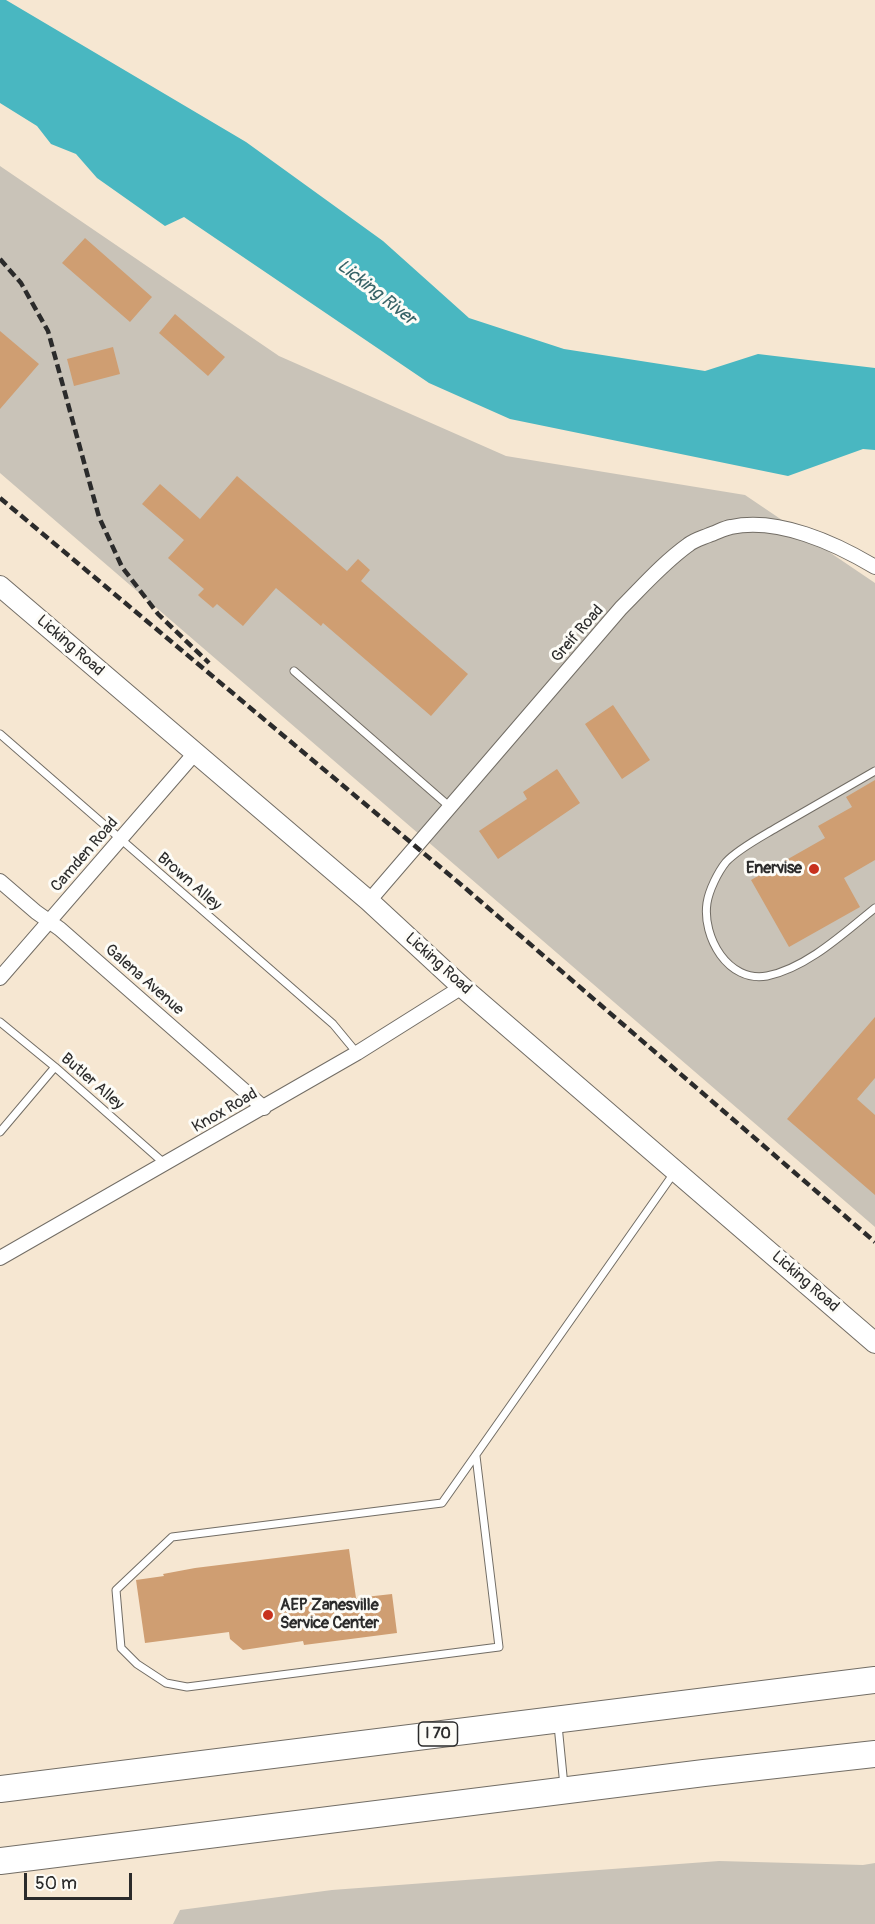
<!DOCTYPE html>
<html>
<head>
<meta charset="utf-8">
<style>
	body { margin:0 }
	#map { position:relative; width:875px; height:1924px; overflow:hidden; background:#f6e7d2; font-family:Pangolin,sans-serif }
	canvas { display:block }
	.scale { position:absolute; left:24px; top:1873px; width:108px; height:27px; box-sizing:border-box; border:3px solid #2b2b2b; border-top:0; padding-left:8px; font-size:18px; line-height:21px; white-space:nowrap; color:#2b2b2b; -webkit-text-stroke:4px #fdfcf7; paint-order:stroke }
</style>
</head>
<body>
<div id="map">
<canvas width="875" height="1924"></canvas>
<div class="scale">50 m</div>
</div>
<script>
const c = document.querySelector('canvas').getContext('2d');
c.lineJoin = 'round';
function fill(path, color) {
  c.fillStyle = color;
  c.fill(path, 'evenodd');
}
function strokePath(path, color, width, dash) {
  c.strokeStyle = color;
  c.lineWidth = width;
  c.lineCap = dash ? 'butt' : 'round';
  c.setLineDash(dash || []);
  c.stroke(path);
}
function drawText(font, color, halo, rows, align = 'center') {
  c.font = font + ' Pangolin,sans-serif';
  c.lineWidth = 6;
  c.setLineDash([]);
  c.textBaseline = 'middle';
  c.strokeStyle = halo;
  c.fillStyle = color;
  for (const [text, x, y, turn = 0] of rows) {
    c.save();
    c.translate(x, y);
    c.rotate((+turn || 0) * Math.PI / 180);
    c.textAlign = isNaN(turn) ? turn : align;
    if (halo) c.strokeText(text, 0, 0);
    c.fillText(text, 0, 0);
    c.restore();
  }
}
fill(new Path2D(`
	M0 166 279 356 506 456 745 495 875 583V1227L0 473Z
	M719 1861 863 1865 875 1863V1924H173L180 1910 332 1890Z`), '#c9c3b8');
fill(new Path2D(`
	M0 0H6L246 142 383 241 469 318 564 349 705 371 758 354 875 368V450L863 449 788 476 510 419 429 383 184 217 165 226 97 178 76 154 51 144 37 126 0 103Z`), '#49b7c1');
fill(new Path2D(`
	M85 238 152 297 130 322 62 263Z
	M175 314 225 357 208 376 159 333Z
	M0 331 39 364 0 409Z
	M113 347 120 374 74 386 67 359Z
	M237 476 347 571 358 559 370 570 361 581 468 674 431 716 323 623 321 626 276 588 243 626 217 604 213 608 200 597 198 595 204 589 168 558 184 540 142 504 160 484 200 519Z
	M613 705 650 760 622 779 585 724Z
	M557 769 580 803 498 859 479 831 527 799 523 792Z
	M875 780V860L844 878 860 907 789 947 751 880 825 838 818 826 852 807 846 797Z
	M875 1017V1078L857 1099 875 1115V1195L787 1119Z
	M349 1549 356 1598 392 1594 397 1633 304 1645 303 1641 243 1650 230 1639 229 1632 145 1643 136 1580 164 1576 163 1574 195 1568Z`), '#cf9e72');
const lane = new Path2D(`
	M294 671 450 807
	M0 734 333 1024 357 1053
	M875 771C842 790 809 809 776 828 761 837 738 849 726 862 718 872 709 890 707 903 702 937 728 983 767 976 807 968 845 932 875 908
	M0 1022 55 1067 165 1164
	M0 1132 55 1067
	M476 1456 499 1647 187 1687 166 1683 137 1664 121 1648 116 1590 172 1537 442 1503 674 1173
	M558 1725 564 1786`);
const street = new Path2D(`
	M0 881 36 912 60 929 264 1108
	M369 901 621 608C643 586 663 563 688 545 694 540 702 538 709 535 716 533 724 528 731 527 778 517 835 543 875 567
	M0 978 195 753
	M0 1258 357 1053 462 987`);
const secondary = new Path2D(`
	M0 586 369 901 462 987 875 1343`);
const highway = new Path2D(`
	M0 1789 875 1680
	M0 1861 704 1773 875 1754`);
strokePath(lane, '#726d65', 9);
strokePath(street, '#726d65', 16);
strokePath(secondary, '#726d65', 22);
strokePath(highway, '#726d65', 28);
strokePath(lane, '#fff', 7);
strokePath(street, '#fff', 14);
strokePath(secondary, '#fff', 20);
strokePath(highway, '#fff', 26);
strokePath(new Path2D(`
	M0 259 21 283 48 331 99 517 122 567 158 614 209 663
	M0 498 464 887 875 1242`), '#2b2b2b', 4.5, [9, 4.5]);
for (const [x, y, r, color] of [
	[814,869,6,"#c8321e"],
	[268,1615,6,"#c8321e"]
]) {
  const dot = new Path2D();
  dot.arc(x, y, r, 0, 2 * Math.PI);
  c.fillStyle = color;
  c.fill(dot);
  strokePath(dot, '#fdfcf7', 2);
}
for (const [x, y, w] of [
	[438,1734,39]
]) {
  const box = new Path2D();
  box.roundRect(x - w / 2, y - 12, w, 24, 4.5);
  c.fillStyle = '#fdfcf7';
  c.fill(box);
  strokePath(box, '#2b2b2b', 1.5);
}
drawText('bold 15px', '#2b2b2b', null, [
	["I 70",438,1734]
]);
drawText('16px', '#2b2b2b', '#fdfcf7', [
	["Greif Road",578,634,-49],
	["Licking Road",70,646,41],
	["Camden Road",85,855,-49],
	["Brown Alley",189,882,41],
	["Licking Road",438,964,42],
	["Galena Avenue",144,980,41],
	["Butler Alley",92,1082,41],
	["Knox Road",225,1111,-30],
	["Licking Road",805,1282,41]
]);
drawText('bold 16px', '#2b2b2b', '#fdfcf7', [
	["Enervise",802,869],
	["AEP Zanesville",280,1606,"left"],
	["Service Center",280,1624,"left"]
], 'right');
drawText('italic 18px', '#376367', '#fdfcf7', [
	["Licking River",376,293,38]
]);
</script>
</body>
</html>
